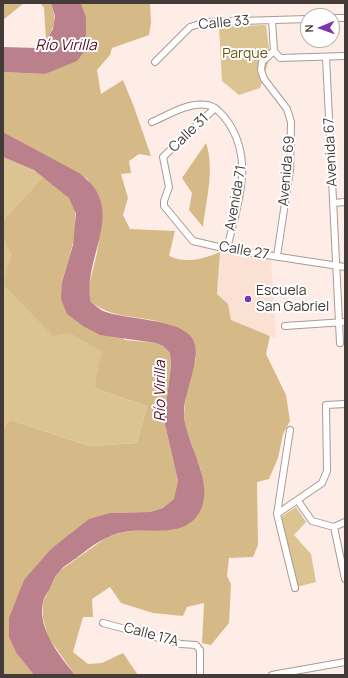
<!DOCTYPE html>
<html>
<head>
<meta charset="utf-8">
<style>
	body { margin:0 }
	#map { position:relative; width:348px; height:678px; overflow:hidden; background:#fdede6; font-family:Manrope,sans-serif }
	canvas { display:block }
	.frame { position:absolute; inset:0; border:4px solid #433b38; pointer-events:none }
	.north { position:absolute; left:300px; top:8px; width:40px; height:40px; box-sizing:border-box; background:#fff; border:1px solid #b4b1af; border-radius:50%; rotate:268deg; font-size:11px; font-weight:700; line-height:16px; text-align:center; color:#433b38 }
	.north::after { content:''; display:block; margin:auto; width:14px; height:18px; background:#7d36a9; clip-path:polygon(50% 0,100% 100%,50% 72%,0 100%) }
</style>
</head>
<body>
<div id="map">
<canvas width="348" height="678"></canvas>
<div class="frame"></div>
<div class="north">N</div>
</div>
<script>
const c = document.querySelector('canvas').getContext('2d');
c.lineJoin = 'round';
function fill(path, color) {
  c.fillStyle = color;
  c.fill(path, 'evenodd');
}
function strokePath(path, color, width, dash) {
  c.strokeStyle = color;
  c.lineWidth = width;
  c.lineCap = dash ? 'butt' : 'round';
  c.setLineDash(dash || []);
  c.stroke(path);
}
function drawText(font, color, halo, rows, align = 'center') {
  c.font = font + ' Manrope,sans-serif';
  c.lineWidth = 4;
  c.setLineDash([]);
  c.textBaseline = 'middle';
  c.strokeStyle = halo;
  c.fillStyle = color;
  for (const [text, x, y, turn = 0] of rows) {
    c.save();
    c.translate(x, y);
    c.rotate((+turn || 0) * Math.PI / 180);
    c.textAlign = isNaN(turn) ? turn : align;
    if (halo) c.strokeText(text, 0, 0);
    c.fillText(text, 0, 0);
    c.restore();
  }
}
fill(new Path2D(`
	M220 252 271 260 276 338 231 320 228 304 217 294Z`), '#fbe0d4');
fill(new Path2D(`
	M266 25 270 57 260 88 239 95 222 81 219 27Z
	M3 157 34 170 43 177 3 220Z
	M3 238 69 333 103 352 94 388 147 406 137 443 90 446 10 420 3 428Z
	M296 507 306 522 294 535 311 554 316 582 297 587 281 517Z`), '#dcc392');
fill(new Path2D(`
	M3 3H24L3 20Z
	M40 3H51C57 20 55 26 46 41L44 8Z
	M81 3H150L151 23 149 35 112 48 110 55 97 70 101 94 123 80 134 107 151 156 139 154 129 161 131 173 121 174 128 198 123 215 130 229 175 231 169 256C187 264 203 259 220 252L217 294 228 304 231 320 270 336 266 354 286 395 290 421 283 434 278 458 269 479 257 482 258 545 253 557 229 558 227 576 231 584 229 623 211 645 202 643 204 603 187 607 183 616 153 613 121 603 110 587 92 599 93 617H83L73 652 88 664 102 663 123 653 138 675H75L48 637 43 618V602L58 572 107 537 124 532 144 530 204 501 201 471 186 429 184 414 186 394 196 358 184 331C176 328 168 324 160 322 134 315 114 319 91 302L88 289 97 253 102 217 88 179 3 132V72L45 74 84 52 86 17Z
	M206 143C215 169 206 200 203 227L189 210 192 193 182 178Z
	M43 177C51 183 63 190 69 198 85 218 68 260 62 282L125 340 156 343 163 346 170 353 171 366 164 420 178 481 175 499 163 508 150 512 110 513 51 549 17 654 34 675H3V428L10 420 90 446 137 443 147 406 94 388 102 352 69 333 53 336 3 284 12 254 3 238V220Z`), '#d5ba88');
fill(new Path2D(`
	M51 3H81L86 17V34L84 52 77 61 45 74 3 72V47L36 48 46 41 53 29 55 16Z
	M3 132 79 173C130 209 81 258 91 302 95 305 99 309 103 311 125 320 178 318 192 338 204 356 183 392 184 414 185 444 217 484 199 513 183 539 149 527 124 532 107 535 93 545 79 556 73 561 63 566 58 573 55 576 53 582 51 586 49 591 44 597 43 602 37 629 60 656 75 675H34L17 654 9 637V618L24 580 51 549 89 519 110 513 150 512 163 508 174 499 178 481 164 420 171 366 170 353 163 346 156 343 100 335 83 326 67 314 61 299 62 282 73 245 76 214 69 198 34 170 3 157Z`), '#ba808b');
const street = new Path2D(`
	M332 18H345
	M272 20 274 51 280 58 345 56
	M274 51 262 62 261 70 264 79 287 109 291 122 290 170 277 256
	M326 57 340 343
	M155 62 190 27 206 22 308 19
	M215 108 163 157 169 187 164 201V206L193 241 227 249 345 267
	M152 122C168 115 188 102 207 105 216 106 223 115 228 122 255 162 237 205 227 249
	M333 203 345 202
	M285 326 345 322
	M290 430 277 514 295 588
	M298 501 312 521 334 527 345 522
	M277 514 322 483 327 471 326 405 345 404
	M334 527 345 579
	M103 623 181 644 196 645 200 650V675
	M272 675 345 662`);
strokePath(street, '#ac9a93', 8);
strokePath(street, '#fff', 6);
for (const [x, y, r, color] of [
	[248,299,4,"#7d36a9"]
]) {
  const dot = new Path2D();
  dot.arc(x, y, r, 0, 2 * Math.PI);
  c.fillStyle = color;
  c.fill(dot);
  strokePath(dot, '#fff', 1.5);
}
drawText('14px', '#433b38', '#fff', [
	["Calle 33",224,23,-5],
	["Calle 31",189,133,-44],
	["Avenida 67",331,152,-93],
	["Avenida 69",287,171,-85],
	["Avenida 71",236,198,-80],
	["Calle 27",244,251,10],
	["Calle 17A",151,635,15]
]);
drawText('14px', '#6e5318', '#fff', [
	["Parque",245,54]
]);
drawText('14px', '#433b38', '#fff', [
	["Escuela",256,291],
	["San Gabriel",256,307]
], 'left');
drawText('italic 15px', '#530c24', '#fff', [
	["Río Virilla",66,46],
	["Río Virilla",161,391,-90]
]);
</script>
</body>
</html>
